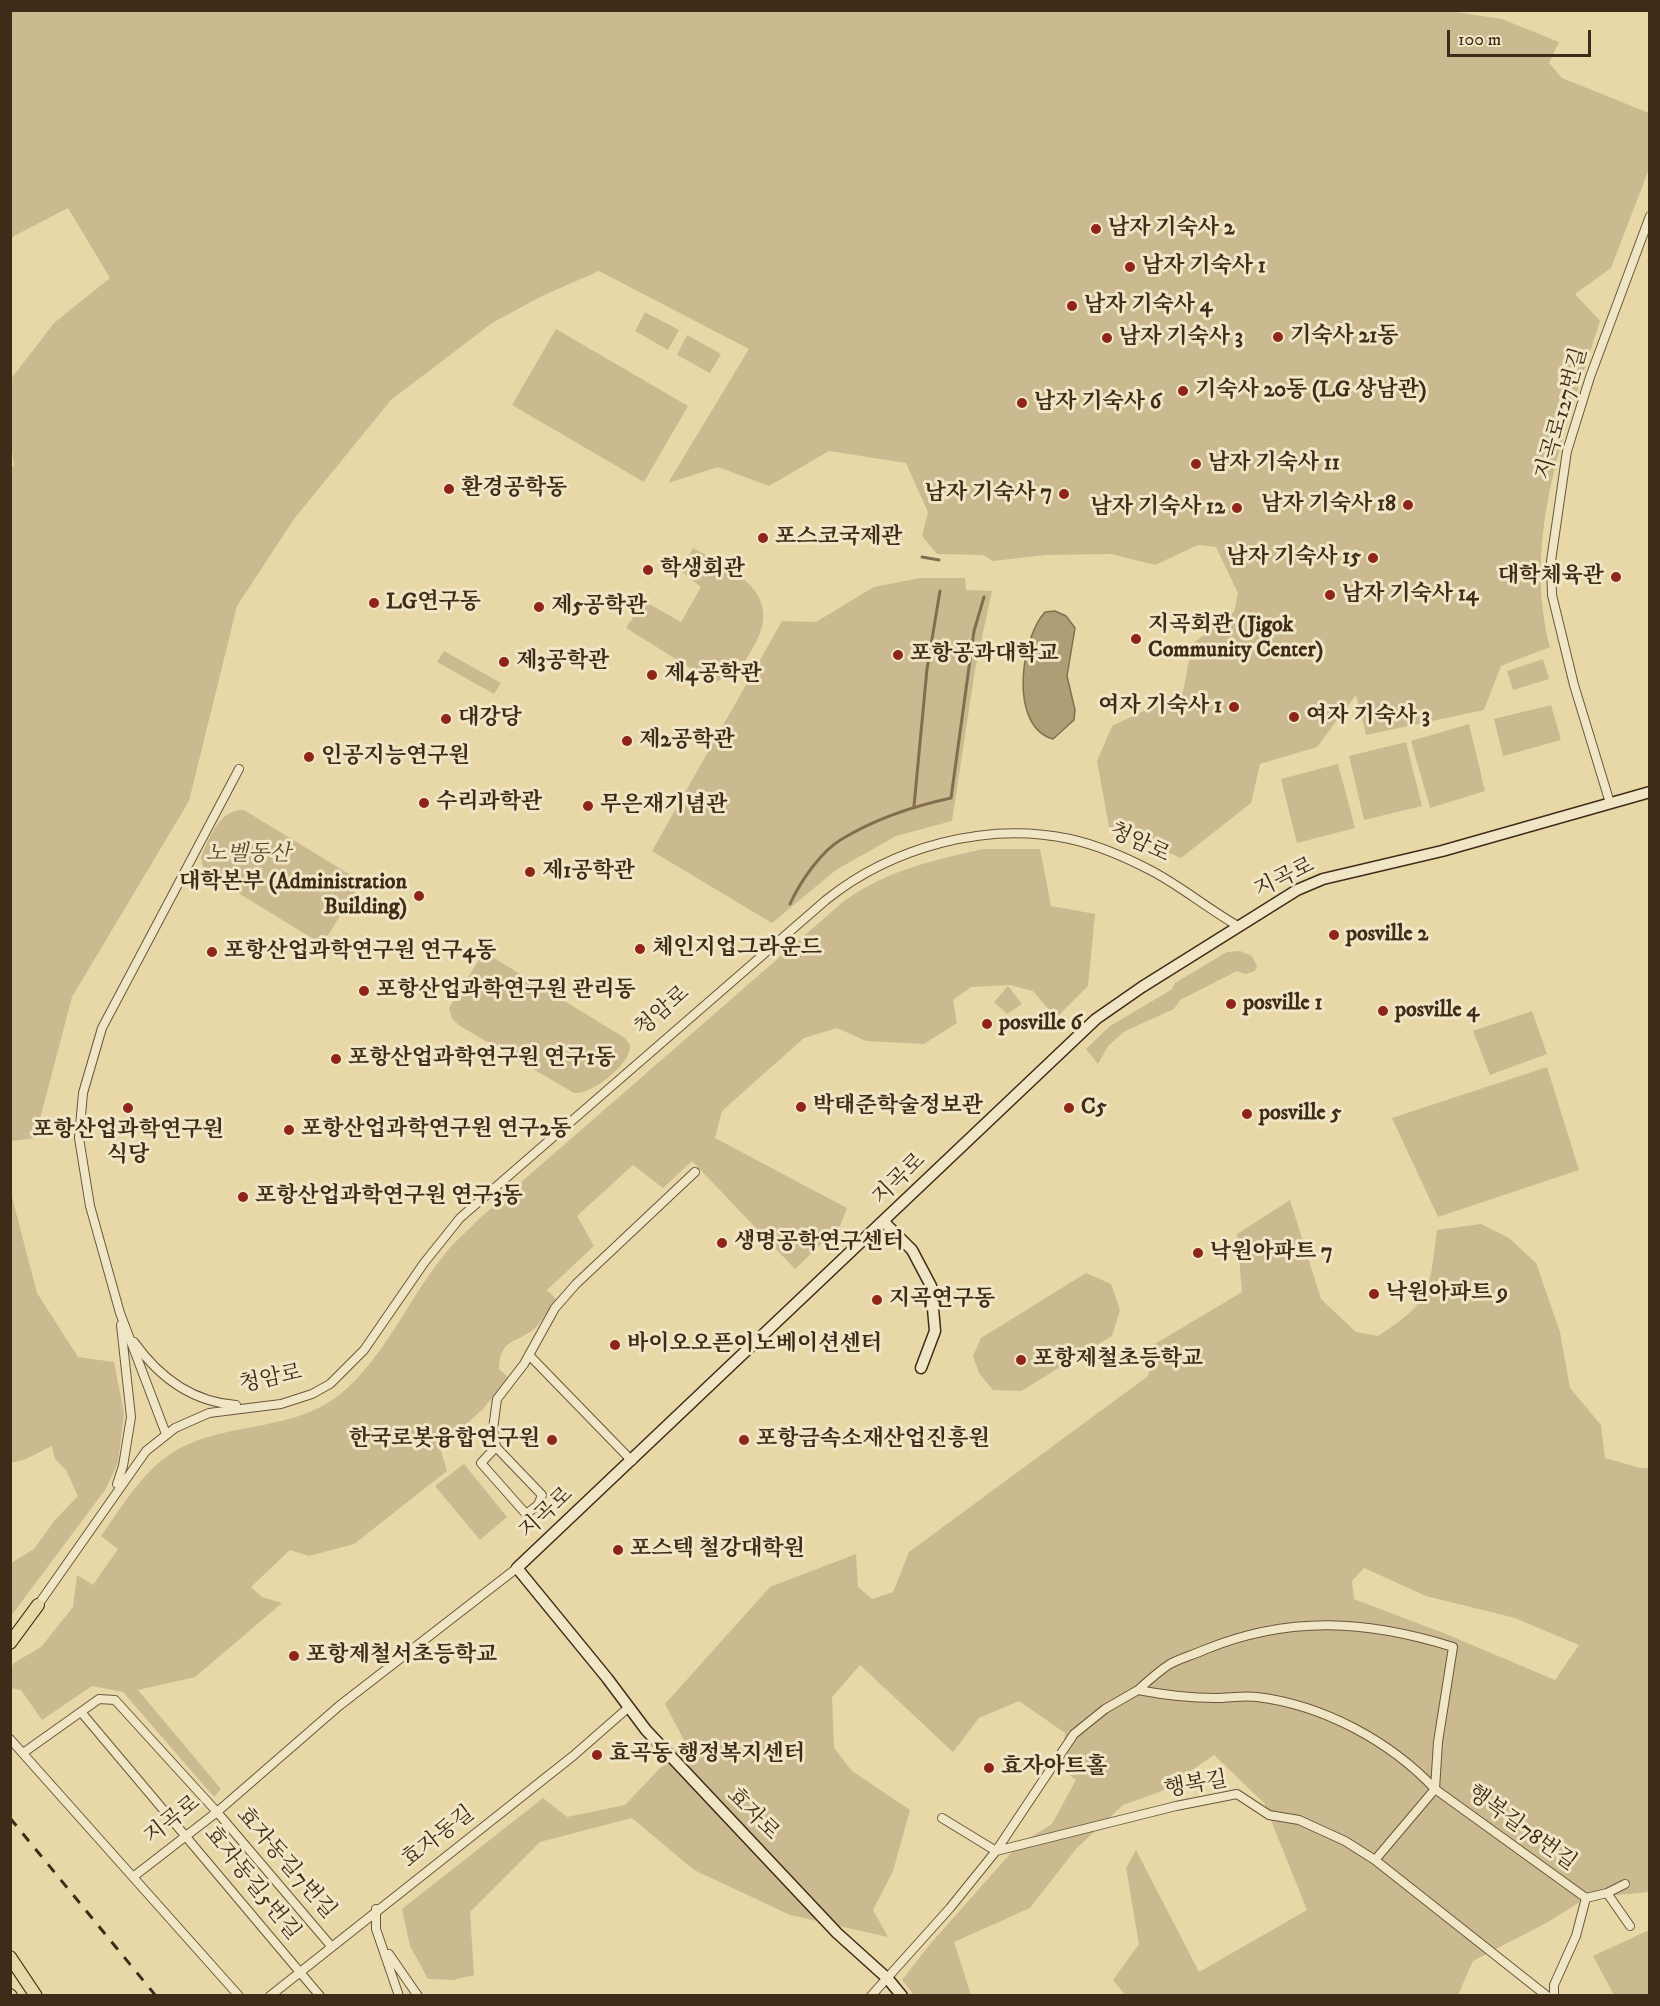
<!DOCTYPE html>
<html>
<head>
<meta charset="utf-8">
<style>
	body { margin:0 }
	#map { position:relative; width:1660px; height:2006px; overflow:hidden; background:#e8d8a7; font-family:"IM FELL DW Pica",serif }
	canvas { display:block }
	.frame { position:absolute; inset:0; border:12px solid #402a18; pointer-events:none }
	.scale { position:absolute; left:1447px; top:30px; width:144px; height:27px; box-sizing:border-box; border:3px solid #402a18; border-top:0; padding-left:8px; font-size:18px; line-height:21px; white-space:nowrap; color:#402a18; -webkit-text-stroke:4px #f0e6c6; paint-order:stroke }
</style>
</head>
<body>
<div id="map">
<canvas width="1660" height="2006"></canvas>
<div class="frame"></div>
<div class="scale">100 m</div>
</div>
<script>
const c = document.querySelector('canvas').getContext('2d');
c.lineJoin = 'round';
function fill(path, color) {
  c.fillStyle = color;
  c.fill(path, 'evenodd');
}
function strokePath(path, color, width, dash) {
  c.strokeStyle = color;
  c.lineWidth = width;
  c.lineCap = dash ? 'butt' : 'round';
  c.setLineDash(dash || []);
  c.stroke(path);
}
function drawText(font, color, halo, rows, align = 'center') {
  c.font = font + ' "IM FELL DW Pica","Noto Serif KR",serif';
  c.lineWidth = 6;
  c.setLineDash([]);
  c.textBaseline = 'middle';
  c.strokeStyle = halo;
  c.fillStyle = color;
  for (const [text, x, y, turn = 0] of rows) {
    c.save();
    c.translate(x, y);
    c.rotate((+turn || 0) * Math.PI / 180);
    c.textAlign = isNaN(turn) ? turn : align;
    if (halo) c.strokeText(text, 0, 0);
    c.fillText(text, 0, 0);
    c.restore();
  }
}
fill(new Path2D(`
	M1443 10 1502 19 1559 42 1549 63 1562 78 1649 113V169L1611 268 1575 294 1600 321C1567 426 1521 536 1550 647L1501 666 1484 710 1366 735 1356 695 1317 747 1260 764 1251 803 1181 858 1109 827 1097 761 1112 726 1183 692 1192 644 1234 612 1238 593 1216 547 1198 545 1155 565 1111 554 1046 555 993 561 983 555 937 554 922 536 928 512 906 463 829 451 769 486 718 467 668 483 749 349 599 271 542 296 492 323 391 400 294 519 237 606 189 801 72 997 35 1138 11 1141 10 470 14 465 10 438 11 379 54 323 110 278 68 208 14 236 11 240V11Z
	M645 312 679 330 668 350 635 331Z
	M556 329 688 406 644 482 512 405Z
	M687 335 721 354 710 373 677 355Z
	M693 548C731 568 783 592 756 642 742 668 741 669 714 683L626 628 644 601 681 622 701 587 681 571Z
	M920 578H965L966 590 992 591 975 670 952 821 896 836 836 870 772 923 652 851 782 621 816 622 874 587Z
	M444 651 501 683 494 694 437 662Z
	M1543 659 1549 679 1513 690 1507 671Z
	M1551 705 1561 740 1503 756 1494 719Z
	M1469 724 1485 791 1430 808 1411 741Z
	M1406 742 1422 806 1364 820 1349 756Z
	M1338 764 1355 828 1297 843 1281 779Z
	M244 810 354 877 357 889 325 940H315L204 872 201 857C210 837 219 809 244 810Z
	M983 849H1040L1051 906 1095 914 1088 986 1056 1018 1033 991 1010 985 971 987 953 1000 957 1023 924 1044 866 1041 837 1028 804 1038 722 1111 715 1138 847 1208 840 1226 795 1269 692 1161 663 1188 633 1165 577 1216 594 1246 547 1290 556 1299C549 1308 542 1323 533 1330 513 1344 500 1340 499 1369L508 1377 484 1408 440 1448 447 1471 354 1544 309 1556 290 1550 251 1587 262 1597 282 1603 195 1677 138 1690 221 1789 214 1797 123 1692 92 1686 42 1720 21 1690 11 1688V1668L14 1663 41 1647 73 1607 77 1575 93 1585 118 1549 101 1536C122 1507 141 1473 172 1453 225 1419 295 1435 345 1390 388 1352 411 1294 448 1250 457 1239 470 1229 480 1218L844 901C888 870 931 861 983 849Z
	M1240 951 1252 956 1257 966 1255 971 1245 974 1237 971 1180 1000 1174 1009 1125 1031 1108 1046 1098 1064 1086 1049 1110 1026 1171 990 1175 983 1227 952Z
	M482 955 494 958 625 1038 630 1045C632 1063 592 1095 574 1093L460 1026 452 1019 449 1008Z
	M1008 986 1022 1004 1007 1014 994 1002Z
	M1532 1011 1547 1054 1490 1075 1473 1031Z
	M1547 1067 1579 1170 1438 1217 1392 1118Z
	M11 1193 37 1293 78 1357 114 1362 124 1413 118 1463 105 1490 11 1616V1563L34 1549 55 1520 78 1496 66 1470 55 1459 52 1446 26 1459 11 1463Z
	M1290 1200 1321 1299 1356 1332 1378 1336C1433 1301 1429 1290 1437 1230L1481 1224 1509 1238 1536 1263 1560 1332 1570 1388 1601 1425 1605 1458 1640 1468H1649V1892L1586 1898 1548 1922 1473 1961 1458 1995H1125L1113 1980 1139 1944 1126 1868 1136 1850 1199 1972 1307 1910 1264 1803 1214 1755 1160 1792 1123 1805 1076 1849 1030 1908 954 1942 971 1995H914L902 1980 931 1943 1018 1845 1052 1824 1076 1780 1060 1768 1065 1733 1019 1701 979 1718 953 1752 860 1665 832 1697 834 1748 852 1771 910 1810 893 1871 873 1910 888 1937 790 1915 694 1870 632 1818 540 1842 470 1912 474 1975 453 1980 428 1979 410 1946 402 1909 543 1798 567 1817 625 1805 685 1742 665 1704 770 1587 856 1554 858 1587 872 1599 893 1592 909 1552 1148 1376 1155 1344 1242 1292 1237 1234ZM1364 1568 1426 1596 1515 1618 1579 1645 1555 1680 1446 1634 1354 1599 1352 1581Z
	M1086 1273 1111 1284 1120 1310 1112 1336 1021 1391 993 1390 979 1373 973 1356 981 1338Z
	M464 1464 507 1517 480 1540 435 1486Z
	M1649 1930V1995H1614L1593 1956Z`), '#cbba8f');
const water = new Path2D(`
	M1055 611 1066 616 1075 628 1067 676 1075 710 1074 720 1053 739C1008 726 1021 638 1045 612Z`);
fill(water, '#af9d76');
strokePath(water, '#836f50', 1.5);
strokePath(new Path2D(`
	M922 557 939 560
	M914 806 927 669 940 591
	M790 904C800 882 821 851 842 839 875 819 914 806 951 798L974 631 984 597`), '#836f50', 3);
const street = new Path2D(`
	M1610 803 1574 685 1552 595 1551 561 1567 451 1590 377 1650 216
	M134 1342C159 1377 193 1402 236 1405
	M529 1355 632 1461
	M166 1434 120 1313 90 1206 79 1138 83 1093 102 1028 239 769
	M496 1447 542 1495 538 1505 526 1514 481 1463 496 1447 493 1429 497 1399 524 1364 555 1308 576 1284 695 1172
	M117 1484 123 1466 131 1417 121 1325
	M38 1605 146 1451 175 1428 209 1413 281 1404 312 1394 330 1384 364 1350 424 1263 460 1218 826 900C892 847 986 821 1070 839 1097 845 1125 857 1150 870 1181 886 1208 909 1238 926
	M1138 1690C1148 1681 1159 1671 1170 1664 1181 1658 1193 1655 1204 1650 1289 1615 1367 1620 1453 1647L1438 1742 1435 1789 1375 1860
	M81 1712 320 1996
	M10 1739 239 1996
	M23 1753 99 1699 115 1700 217 1812 331 1946
	M942 1818 996 1851 1074 1734 1105 1709 1138 1690C1164 1695 1189 1698 1216 1698 1229 1698 1244 1695 1257 1697 1323 1705 1390 1741 1435 1789L1586 1898
	M133 1877 217 1812 339 1706 517 1568
	M1607 1893 1625 1884
	M1586 1898 1607 1893 1630 1926
	M376 1909V1929L399 1996
	M389 1954 418 1996
	M270 1996 573 1756 629 1707
	M871 1996 950 1908 996 1851 1176 1806 1237 1794 1269 1815 1299 1820 1345 1841 1375 1860 1547 1996
	M1554 1996V1985L1576 1936 1586 1898`);
const secondary = new Path2D(`
	M884 1222 912 1250 931 1286 935 1331 921 1368
	M902 1996 888 1979 837 1933 646 1730 607 1678 517 1568 1096 1019 1142 987 1297 890 1323 879 1442 851 1650 792`);
const primary = new Path2D(`
	M10 1643 38 1605
	M10 1957 36 1996
	M10 1995 11 1996`);
strokePath(street, '#6a563c', 10);
strokePath(secondary, '#402a18', 13);
strokePath(primary, '#402a18', 14);
strokePath(street, '#f0e6c6', 8);
strokePath(secondary, '#f0e6c6', 10);
strokePath(primary, '#e8d8a7', 12);
strokePath(new Path2D(`
	M10 1818 156 1996`), '#402a18', 3, [10, 10]);
for (const [x, y, r, color] of [
	[1096,229,6,"#8f2418"],
	[1130,267,6,"#8f2418"],
	[1072,306,6,"#8f2418"],
	[1278,337,6,"#8f2418"],
	[1107,338,6,"#8f2418"],
	[1183,391,6,"#8f2418"],
	[1022,403,6,"#8f2418"],
	[1196,464,6,"#8f2418"],
	[449,489,6,"#8f2418"],
	[1064,494,6,"#8f2418"],
	[1408,505,6,"#8f2418"],
	[1237,508,6,"#8f2418"],
	[763,538,6,"#8f2418"],
	[1373,558,6,"#8f2418"],
	[648,570,6,"#8f2418"],
	[1616,577,6,"#8f2418"],
	[1330,595,6,"#8f2418"],
	[374,603,6,"#8f2418"],
	[539,607,6,"#8f2418"],
	[1136,639,6,"#8f2418"],
	[898,655,6,"#8f2418"],
	[504,662,6,"#8f2418"],
	[652,675,6,"#8f2418"],
	[1234,707,6,"#8f2418"],
	[1294,717,6,"#8f2418"],
	[446,719,6,"#8f2418"],
	[627,741,6,"#8f2418"],
	[309,757,6,"#8f2418"],
	[424,803,6,"#8f2418"],
	[588,806,6,"#8f2418"],
	[530,872,6,"#8f2418"],
	[419,896,6,"#8f2418"],
	[1334,935,6,"#8f2418"],
	[640,949,6,"#8f2418"],
	[212,952,6,"#8f2418"],
	[364,991,6,"#8f2418"],
	[1231,1004,6,"#8f2418"],
	[1383,1011,6,"#8f2418"],
	[987,1024,6,"#8f2418"],
	[336,1059,6,"#8f2418"],
	[801,1107,6,"#8f2418"],
	[128,1108,6,"#8f2418"],
	[1069,1108,6,"#8f2418"],
	[1247,1114,6,"#8f2418"],
	[289,1130,6,"#8f2418"],
	[243,1197,6,"#8f2418"],
	[722,1243,6,"#8f2418"],
	[1198,1253,6,"#8f2418"],
	[1374,1294,6,"#8f2418"],
	[877,1300,6,"#8f2418"],
	[615,1345,6,"#8f2418"],
	[1021,1360,6,"#8f2418"],
	[552,1440,6,"#8f2418"],
	[744,1440,6,"#8f2418"],
	[618,1550,6,"#8f2418"],
	[294,1656,6,"#8f2418"],
	[597,1755,6,"#8f2418"],
	[989,1768,6,"#8f2418"]
]) {
  const dot = new Path2D();
  dot.arc(x, y, r, 0, 2 * Math.PI);
  c.fillStyle = color;
  c.fill(dot);
  strokePath(dot, '#f0e6c6', 2);
}
drawText('bold 22px', '#402a18', '#f0e6c6', [
	["남자 기숙사 2",1108,229],
	["남자 기숙사 1",1142,267],
	["남자 기숙사 4",1084,306],
	["기숙사 21동",1290,337],
	["남자 기숙사 3",1119,338],
	["기숙사 20동 (LG 상남관)",1195,391],
	["남자 기숙사 6",1034,403],
	["남자 기숙사 11",1208,464],
	["환경공학동",461,489],
	["남자 기숙사 7",1052,494,"right"],
	["남자 기숙사 18",1396,505,"right"],
	["남자 기숙사 12",1225,508,"right"],
	["포스코국제관",775,538],
	["남자 기숙사 15",1361,558,"right"],
	["학생회관",660,570],
	["대학체육관",1604,577,"right"],
	["남자 기숙사 14",1342,595],
	["LG연구동",386,603],
	["제5공학관",551,607],
	["지곡회관 (Jigok",1148,626],
	["Community Center)",1148,651],
	["포항공과대학교",910,655],
	["제3공학관",516,662],
	["제4공학관",664,675],
	["여자 기숙사 1",1222,707,"right"],
	["여자 기숙사 3",1306,717],
	["대강당",458,719],
	["제2공학관",639,741],
	["인공지능연구원",321,757],
	["수리과학관",436,803],
	["무은재기념관",600,806],
	["제1공학관",542,872],
	["대학본부 (Administration",407,883,"right"],
	["Building)",407,908,"right"],
	["posville 2",1346,935],
	["체인지업그라운드",652,949],
	["포항산업과학연구원 연구4동",224,952],
	["포항산업과학연구원 관리동",376,991],
	["posville 1",1243,1004],
	["posville 4",1395,1011],
	["posville 6",999,1024],
	["포항산업과학연구원 연구1동",348,1059],
	["박태준학술정보관",813,1107],
	["C5",1081,1108],
	["posville 5",1259,1114],
	["포항산업과학연구원 연구2동",301,1130],
	["포항산업과학연구원",128,1131,"center"],
	["식당",128,1156,"center"],
	["포항산업과학연구원 연구3동",255,1197],
	["생명공학연구센터",734,1243],
	["낙원아파트 7",1210,1253],
	["낙원아파트 9",1386,1294],
	["지곡연구동",889,1300],
	["바이오오픈이노베이션센터",627,1345],
	["포항제철초등학교",1033,1360],
	["한국로봇융합연구원",540,1440,"right"],
	["포항금속소재산업진흥원",756,1440],
	["포스텍 철강대학원",630,1550],
	["포항제철서초등학교",306,1656],
	["효곡동 행정복지센터",609,1755],
	["효자아트홀",1001,1768]
], 'left');
drawText('22px', '#402a18', '#f0e6c6', [
	["지곡로127번길",1563,414,-74],
	["청암로",1139,844,25],
	["지곡로",1285,879,-26],
	["청암로",663,1012,-41],
	["지곡로",900,1180,-44],
	["청암로",271,1380,-12],
	["지곡로",547,1514,-43],
	["행복길",1196,1786,-10],
	["효자로",752,1815,45],
	["지곡로",173,1821,-38],
	["행복길78번길",1521,1829,36],
	["효자동길",439,1838,-38],
	["효자동길7번길",285,1864,49],
	["효자동길5번길",251,1884,51]
]);
drawText('italic 22px', '#5c4730', '#f0e6c6', [
	["노벨동산",248,855]
]);
</script>
</body>
</html>
